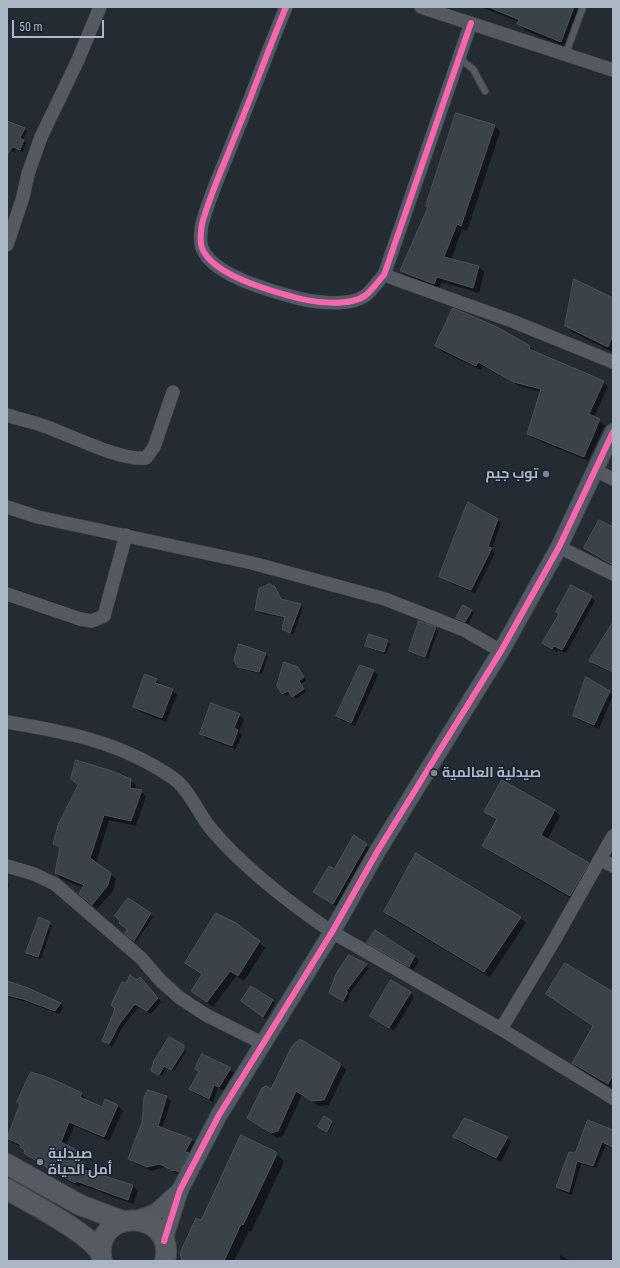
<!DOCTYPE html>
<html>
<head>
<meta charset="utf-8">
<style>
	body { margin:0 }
	#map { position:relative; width:620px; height:1268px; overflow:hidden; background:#242b33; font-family:"Roboto Condensed",sans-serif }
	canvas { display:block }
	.frame { position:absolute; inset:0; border:8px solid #acb7c6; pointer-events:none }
	.scale { position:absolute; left:12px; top:20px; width:92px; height:18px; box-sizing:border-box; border:2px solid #acb7c6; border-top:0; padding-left:5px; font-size:12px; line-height:14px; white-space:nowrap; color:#acb7c6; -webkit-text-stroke:3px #18212e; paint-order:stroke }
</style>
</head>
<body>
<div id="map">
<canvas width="620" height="1268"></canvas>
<div class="frame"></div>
<div class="scale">50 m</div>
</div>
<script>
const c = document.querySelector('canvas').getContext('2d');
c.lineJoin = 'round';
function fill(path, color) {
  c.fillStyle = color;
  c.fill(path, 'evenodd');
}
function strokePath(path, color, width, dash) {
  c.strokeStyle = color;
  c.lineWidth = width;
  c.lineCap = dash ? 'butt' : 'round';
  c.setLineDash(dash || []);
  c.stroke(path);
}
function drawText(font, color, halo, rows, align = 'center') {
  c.font = font + ' "Roboto Condensed",Cairo,sans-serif';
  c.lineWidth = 3;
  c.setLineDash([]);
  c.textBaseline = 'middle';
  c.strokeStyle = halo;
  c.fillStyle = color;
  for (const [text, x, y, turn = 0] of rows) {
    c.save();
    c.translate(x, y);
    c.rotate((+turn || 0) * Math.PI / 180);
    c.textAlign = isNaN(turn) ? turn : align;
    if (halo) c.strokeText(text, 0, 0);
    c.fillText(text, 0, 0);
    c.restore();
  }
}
fill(new Path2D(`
	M481 7H582L566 47 524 30 519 22Z
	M457 115 495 126 500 132 467 231 462 229 451 260 479 267 484 272 479 293 442 282 439 289 406 277 401 271 429 207Z
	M7 122 27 131 23 140 26 143 23 152 16 149 14 152 7 149Z
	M613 299V352L572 332 566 326Z
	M436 346 529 347 535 352 603 382 608 387 594 417 605 425 588 461 533 438 528 434 541 392 519 386 483 366 481 370 441 351Z
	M498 520 501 523 492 549 495 553 475 593 444 580 440 576Z
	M613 528V566L585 548Z
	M591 597 595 601 566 653 558 650 557 652 548 647 543 643 559 614 557 612Z
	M280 598 284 601 301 605 303 608 293 635 283 628 286 618 259 613 256 610Z
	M464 606 474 613 468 624 457 618Z
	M613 624V673L595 665 590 661Z
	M435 628 438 631 428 659 410 650Z
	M387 641 390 644 386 654 369 648 366 646Z
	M240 645 266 654 268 657 262 674 242 669 239 666Z
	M373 670 378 675 355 726 341 720 337 716Z
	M300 671 306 680 301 684 306 692 296 699 291 693 286 696 278 686Z
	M156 679 160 684V685L172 690 177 695 166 722 138 711 134 707Z
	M587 679 613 695 599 729 579 720 574 716Z
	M239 715 244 719 239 732 242 735 236 749 205 738 201 734Z
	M130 780 136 785 135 790 141 791 146 796 136 826 109 820 96 863 116 879 113 891 97 909 86 899 84 888 61 879 56 873 61 849 54 843Z
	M555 811 560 816 547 840 588 863 594 869 575 901 489 851 483 846 498 821 485 812Z
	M354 837 371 849 337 907 314 892 334 870Z
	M7 881 9 884 7 896Z
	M128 899 153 917 136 942 126 933 128 930 120 923Z
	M385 912 520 918 526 923 490 977 391 918Z
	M49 923 52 926 41 959 30 956 27 953Z
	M259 942 265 948 244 981 236 976 213 1007 193 991 202 975 186 963Z
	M369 943 415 956 419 961 413 970Z
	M349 957 369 968 349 994 350 996 346 1003 330 993Z
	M137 981 144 982 161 1002 151 1014 139 1007 123 1026 112 1047 103 1041Z
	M7 982 60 1003 63 1007 59 1014 27 1002 7 997Z
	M252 987 275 1003 266 1019 242 1001Z
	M410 993 414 997 394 1031 371 1016Z
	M613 993V1089L578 1068 573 1063 593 1027 548 994Z
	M184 1046 186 1052 174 1071 166 1068 162 1076 152 1070Z
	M341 1064 346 1070 329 1105 319 1106 302 1095 283 1136 277 1138 248 1118Z
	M230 1069 234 1073 224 1091 218 1088 213 1102 194 1093 191 1089Z
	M81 1093 86 1099 85 1101 102 1109 118 1106 123 1111 109 1141 74 1126 66 1146 79 1153 84 1158 82 1163 89 1169 88 1172 133 1186 138 1191 133 1204 81 1185 80 1187 58 1176 30 1158 22 1147 13 1143 8 1138Z
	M167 1097 171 1101 162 1129 192 1140 196 1144 183 1175 179 1173 177 1174 165 1167 151 1171 133 1162 129 1158Z
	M324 1118 333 1123 328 1133 320 1127Z
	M613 1131V1148L606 1145 596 1168 581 1164 572 1195 561 1191 557 1187 575 1154Z
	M454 1137 507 1138 511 1142 501 1162 458 1141Z
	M275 1153 283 1160V1164L251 1232 249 1231 234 1261H183L201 1221Z
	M560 1255 571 1261H560Z`), '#0007');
const building = new Path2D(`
	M489 7H574L561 42 517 24 519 20Z
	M456 113 495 125 461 226 457 224 444 257 479 266 473 288 437 277 434 284 400 271 428 207 426 206Z
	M7 121 25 128 20 138 24 140 20 150 13 147 7 154Z
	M574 279 613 298V334L608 347 565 326Z
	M453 308 497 327 530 346 529 349 604 381 589 414 600 419 584 457 527 434 541 389 513 382 478 362 476 366 435 346Z
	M468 502 498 519 488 547 492 548 471 590 439 577Z
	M599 520 613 527V565L584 548Z
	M270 584 275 587 281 599 301 604 290 633 282 629 285 617 255 610 259 589Z
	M571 585 592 596 562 650 554 646 552 649 542 643 559 614 556 612Z
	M463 605 472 610 465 622 456 618Z
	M419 621 436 627 425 657 409 651Z
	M613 622V672L589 661Z
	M369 634 388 640 384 652 365 646Z
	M239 644 266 653 259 672 238 667 234 661Z
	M284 662 298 667 304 677 299 681 304 689 292 697 288 691 282 694 277 686Z
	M360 665 374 670 351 723 336 716Z
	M145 674 157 679 155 683 173 689 162 718 133 707Z
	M586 677 610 691 594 725 573 716Z
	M211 703 240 714 234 728 238 730 232 746 200 734Z
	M76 760 112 771 131 779 130 788 142 790 131 821 104 815 90 858 111 873 108 885 92 905 79 894 84 885 55 873 60 847 53 844 58 825 78 785 71 779Z
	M502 780 555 810 541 835 589 863 570 896 482 846 497 819 484 812Z
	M354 835 367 844 333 904 313 892 329 866 334 869Z
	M416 853 521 917 484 972 384 912Z
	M128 898 151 913 134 941 125 934 127 929 119 923 120 921 115 916Z
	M216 913 236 923 260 941 238 976 230 971 207 1002 191 991 202 974 185 963Z
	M39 917 50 922 38 957 26 953Z
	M375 930 415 956 409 967 367 943Z
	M349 955 367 964 346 991 348 992 343 1001 329 993 336 974Z
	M565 963 613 992V1075L608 1084 572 1063 593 1026 546 994Z
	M130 975 137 980 140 977 158 998 147 1011 135 1004 120 1023 109 1044 102 1041 115 1009 111 1005 122 982 126 983Z
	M391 980 411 992 389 1028 370 1016Z
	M7 981 28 988 61 1003 55 1011 23 999 7 995Z
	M251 986 273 1000 263 1017 241 1001Z
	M169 1037 184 1045V1050L171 1070 164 1066 159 1075 151 1071 154 1061Z
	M300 1039 341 1064 324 1100 312 1101 296 1091 278 1131 271 1133 247 1118 262 1088 266 1086 271 1089 292 1046Z
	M202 1054 231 1068 219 1087 214 1085 209 1099 189 1089 199 1072 195 1069Z
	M31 1072 50 1078 82 1093 80 1097 102 1107 105 1099 118 1105 104 1137 69 1122 61 1142 80 1152 77 1159 85 1163 82 1169 133 1185 128 1200 76 1181 75 1183 52 1171 24 1153 25 1150 20 1147 21 1145 7 1138 20 1104 17 1102Z
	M148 1090 167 1096 158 1126 192 1139 185 1152 189 1153 179 1172 174 1170 173 1171 160 1164 147 1167 128 1159 142 1122 144 1097Z
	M324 1116 332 1121 327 1132 318 1127Z
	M465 1118 508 1137 496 1158 453 1137Z
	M588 1120 613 1130V1147L602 1142 593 1166 577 1161 569 1192 556 1187 569 1152 575 1153Z
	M241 1135 276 1152V1156L243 1225 241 1224 224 1261H182L180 1253 196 1218 201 1220Z`);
fill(building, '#3c4249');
strokePath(building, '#4b525c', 1);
const service = new Path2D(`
	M566 53 583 7
	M459 58 473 69 485 91`);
const minor = new Path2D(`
	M286 7C268 50 253 93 235 136 224 165 210 194 202 224 201 232 199 240 202 248 212 274 264 289 290 296 309 302 349 308 366 295 373 289 378 281 384 275L471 23
	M421 7 613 70
	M7 245 23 197 28 174 41 137 78 60 100 7
	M384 275 512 321 613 362
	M7 415C22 420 37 423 52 429 76 438 122 461 146 458L154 447 173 392
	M595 470 613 479
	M7 507 38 517 252 563 385 599 464 630 501 651
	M559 547 613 574
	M7 594 80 619 92 621 104 616 126 535
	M7 722C60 731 107 739 154 766 162 771 172 776 179 783 193 797 200 816 212 830 244 868 291 904 332 932L501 1029 613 1098
	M600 859 613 866
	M7 866 34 874 55 884 141 958 160 980 180 998 206 1015 262 1043
	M501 1029 551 946 613 836`);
const tertiary = new Path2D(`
	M137 1219 156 1212 179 1191
	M164 1241 180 1190 219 1115 332 932 377 852 501 651 559 547 613 432`);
const primary = new Path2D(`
	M7 1164 80 1205 123 1221
	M7 1189C30 1203 86 1231 100 1252
	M102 1261C90 1206 177 1208 165 1261`);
strokePath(service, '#40464c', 8);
strokePath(minor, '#40464c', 14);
strokePath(tertiary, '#40464c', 18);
strokePath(primary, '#414750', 22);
strokePath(service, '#545962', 6);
strokePath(minor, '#545962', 13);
strokePath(tertiary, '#545962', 16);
strokePath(primary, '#565b63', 20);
strokePath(new Path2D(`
	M286 7C268 50 253 93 235 136 224 165 210 194 202 224 201 232 199 240 202 248 212 274 264 289 290 296 309 302 349 308 366 295 373 289 378 281 384 275L471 23
	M164 1241 180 1190 219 1115 332 932 377 852 501 651 559 547 613 432`), '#f766af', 6);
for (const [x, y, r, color] of [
	[546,474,4,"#7c8693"],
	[434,773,4,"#7c8693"],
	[40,1162,4,"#7c8693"]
]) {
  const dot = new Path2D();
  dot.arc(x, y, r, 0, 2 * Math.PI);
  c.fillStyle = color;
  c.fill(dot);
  strokePath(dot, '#18212e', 1.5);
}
drawText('bold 14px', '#acb7c6', '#18212e', [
	["توب جيم",538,474,"right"],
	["صيدلية العالمية",442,773],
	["صيدلية",48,1154],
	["أمل الحياة",48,1170]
], 'left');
</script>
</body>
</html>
